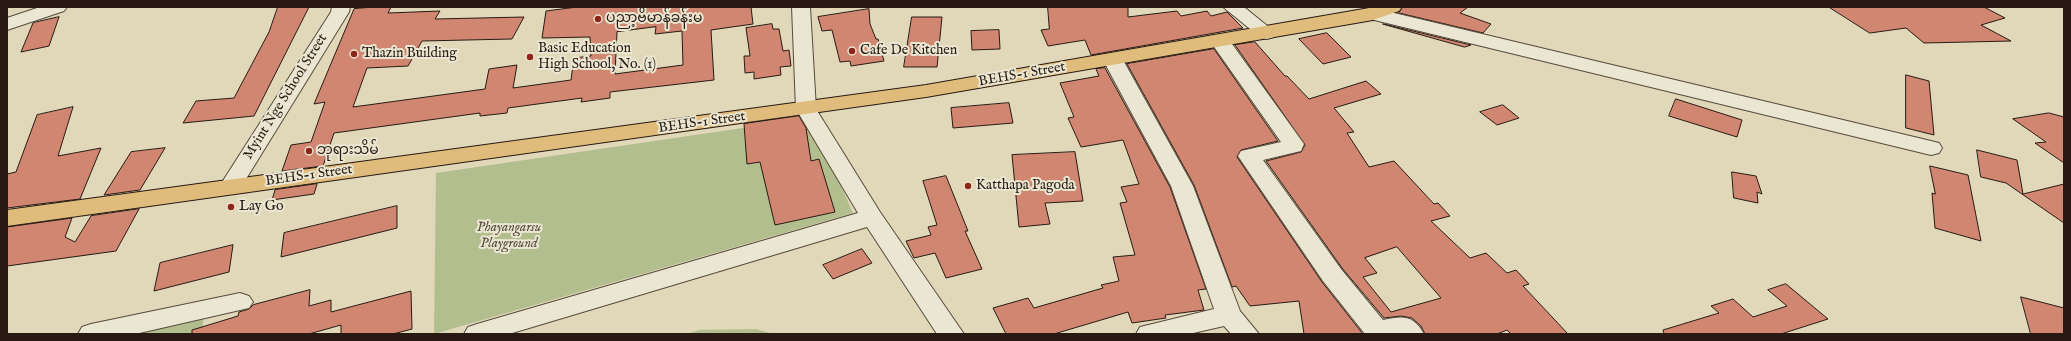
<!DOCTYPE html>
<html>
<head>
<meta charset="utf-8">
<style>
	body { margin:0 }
	#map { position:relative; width:2071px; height:341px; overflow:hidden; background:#e0d8b9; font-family:"IM FELL English",serif }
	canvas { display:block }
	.frame { position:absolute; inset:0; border:8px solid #281a13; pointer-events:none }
</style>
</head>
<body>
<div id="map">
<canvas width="2071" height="341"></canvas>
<div class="frame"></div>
</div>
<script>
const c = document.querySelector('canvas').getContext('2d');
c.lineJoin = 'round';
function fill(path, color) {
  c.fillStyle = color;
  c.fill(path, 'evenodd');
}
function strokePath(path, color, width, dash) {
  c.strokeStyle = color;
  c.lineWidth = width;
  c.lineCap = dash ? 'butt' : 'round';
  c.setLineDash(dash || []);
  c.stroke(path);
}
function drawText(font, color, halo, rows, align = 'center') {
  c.font = font + ' "IM FELL English","Noto Sans Myanmar",serif';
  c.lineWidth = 4;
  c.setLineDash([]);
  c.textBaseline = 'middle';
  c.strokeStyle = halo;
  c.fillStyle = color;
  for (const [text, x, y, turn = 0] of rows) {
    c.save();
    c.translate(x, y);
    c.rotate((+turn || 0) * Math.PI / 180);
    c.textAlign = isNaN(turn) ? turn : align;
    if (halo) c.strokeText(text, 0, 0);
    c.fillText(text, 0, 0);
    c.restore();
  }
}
fill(new Path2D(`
	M811 118 853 213 434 334 436 173Z
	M204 312 202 334H72Z
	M756 329 773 334H687L699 330Z`), '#b3be8f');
const building = new Path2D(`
	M278 7H309L254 116 183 123 196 101 234 98 269 32Z
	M374 7H391L388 13 440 11 435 19 524 17 512 39 422 41 408 66 367 68 353 107 485 89 489 69 517 65 513 88 571 80 574 58 591 56 590 37 542 38 546 11 577 7H751L753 24 711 30 714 80 610 92V98L581 102 582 98 508 108 507 113 480 116V113L334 133 323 166 282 171 291 145 311 142 325 102 314 104 354 9ZM656 27 655 34 682 31 683 65 615 74 617 32Z
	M1048 7H1128V17L1177 11 1181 16 1207 11 1211 16 1227 12 1243 28 1091 55 1085 40 1048 46 1041 30 1049 29Z
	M1403 7H1468L1460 13 1491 24 1483 33 1399 13Z
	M1829 7H1984L2005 18 1981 25 2011 41 1924 43 1906 28 1870 33Z
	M869 9 870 24 876 39H878L884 61 851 66 850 61 840 62 832 30 822 31 818 17Z
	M59 17 49 46 21 52 33 23Z
	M912 17H942L937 67H904Z
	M772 24 773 29H779L783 51 789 50 791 66 780 67 781 75 754 79V72L745 73 744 56H750L746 28Z
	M1383 24H1384L1471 45 1465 47Z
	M999 30 1000 49 972 50 971 31Z
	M1327 33 1351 57 1323 64 1299 39Z
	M1255 42 1285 76H1287L1309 99 1366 81 1381 94 1334 108 1354 132 1347 133 1369 167 1394 161 1434 204 1438 203 1450 216 1431 221 1470 258 1486 253 1507 273 1516 270 1529 284 1523 286 1568 334H1511L1507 330 1497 334H1425L1421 326 1412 318 1401 316 1384 318 1342 268 1266 161 1301 152 1305 145 1235 45ZM1397 247 1422 276 1441 298 1391 312 1363 277 1377 273 1365 258Z
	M1214 49 1278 141 1241 150 1237 157 1322 282 1363 334H1304L1299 301 1250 306 1236 286 1232 287 1194 185 1127 64Z
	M1105 68 1170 187 1206 289 1198 290 1204 310 1165 315 1166 318 1132 323 1128 312 1054 334H1006L993 308 1028 298 1034 308 1103 288 1101 285 1119 281 1113 257 1135 255 1120 203 1127 202 1121 187 1139 184 1123 140 1081 147 1068 118 1074 117 1060 83 1099 76 1096 69Z
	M1906 75 1929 81 1934 135 1906 128Z
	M1676 99 1742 120 1737 137 1669 116Z
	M1009 103 1013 123 953 128 951 108Z
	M1503 105 1519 118 1497 125 1480 112Z
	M73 107 58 156 101 148 80 199 7 208V174L16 172 37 115Z
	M2049 113 2064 117V163L2035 143 2046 142 2013 119Z
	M799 116 806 128 811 161 819 159 835 212 775 225 760 162 747 164 744 124Z
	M165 148 140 190 104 195 131 152Z
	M1977 150 2017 160 2023 194 2064 184V223L2006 183 1981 177Z
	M1075 152 1083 201 1045 203 1050 224 1019 227 1012 155Z
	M1930 166 1968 175 1981 241 1935 228 1932 193 1935 194Z
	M1732 172 1756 176 1762 194 1757 192 1758 203 1734 198Z
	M946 176 968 231H965L982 269 946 278 935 253 914 258 906 241 931 235 928 227 937 225 923 181Z
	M317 184 314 194 272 200 275 190Z
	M397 206V228L281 257 284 233Z
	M139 209 116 251 7 266V227L72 218 65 237 75 242 91 216Z
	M233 245 229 272 154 291 160 263Z
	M862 249 872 263 833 279 823 265Z
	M1786 284 1828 319 1781 334H1664L1663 330 1719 313 1711 306 1733 299 1753 317 1787 306 1768 290Z
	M310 290 309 306 331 300V312L411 291 412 329 393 334H341V325L309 334H192V330L238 316 239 312 249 309 253 305Z
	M2021 297 2064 308V334H2031Z`);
fill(building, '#d08670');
strokePath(building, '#281a13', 1);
const minor = new Path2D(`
	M40 7H67L64 11 7 30V18Z
	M332 7H350L349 12 238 192 230 194 222 192 219 187 331 12Z
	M792 7H810L816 109 880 212 964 334H937L867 227 509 334H464L468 327 477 324 858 213 796 109Z
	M1223 7H1244L1276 33 1274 37 1267 39 1260 37Z
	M1373 8 1931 141 1939 143 1942 148 1939 153 1931 155 1366 18 1364 14 1366 10Z
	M1220 35 1227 37 1304 144 1301 151 1263 160 1341 269 1383 320C1402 316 1413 314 1424 334H1365L1323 281 1238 156 1241 151 1281 142 1210 41 1213 37Z
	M1113 54 1120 56 1123 60 1193 186 1240 311 1259 334H1231L1224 326 1189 334H1136L1140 327 1214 309 1171 186 1103 60 1106 56Z
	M240 293 249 296 253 302 249 308 135 334H78L82 327 91 324Z`);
const major = new Path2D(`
	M1375 7H1402L1399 11 1373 20 926 97 7 226V210L926 85Z`);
strokePath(minor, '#564a3c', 2);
strokePath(major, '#281a13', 2);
fill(minor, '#ebe6d2');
fill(major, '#e0bc7c');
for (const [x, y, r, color] of [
	[598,19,4,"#8f2418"],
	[852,51,4,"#8f2418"],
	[354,54,4,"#8f2418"],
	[530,57,4,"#8f2418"],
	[309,151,4,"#8f2418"],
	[968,186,4,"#8f2418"],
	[231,207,4,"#8f2418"]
]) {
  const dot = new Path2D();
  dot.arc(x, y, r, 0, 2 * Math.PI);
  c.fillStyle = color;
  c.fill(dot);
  strokePath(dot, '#ebe6d2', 1.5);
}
drawText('14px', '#281a13', '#ebe6d2', [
	["ပညာ့ဗိမာန်ခန်းမ",606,19],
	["Basic Education",538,49],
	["High School, No. (1)",538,65],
	["Cafe De Kitchen",860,51],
	["Thazin Building",362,54],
	["ဘုရားသိမ်",317,151],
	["Katthapa Pagoda",976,186],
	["Lay Go",239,207]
], 'left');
drawText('14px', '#281a13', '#ebe6d2', [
	["BEHS-1 Street",1022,75,-10],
	["Myint Nge School Street",286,97,-58],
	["BEHS-1 Street",702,123,-8],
	["BEHS-1 Street",309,176,-8]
]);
drawText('italic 14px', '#524b38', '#ebe6d2', [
	["Phayangarsu",509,228],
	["Playground",509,244]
]);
</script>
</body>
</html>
